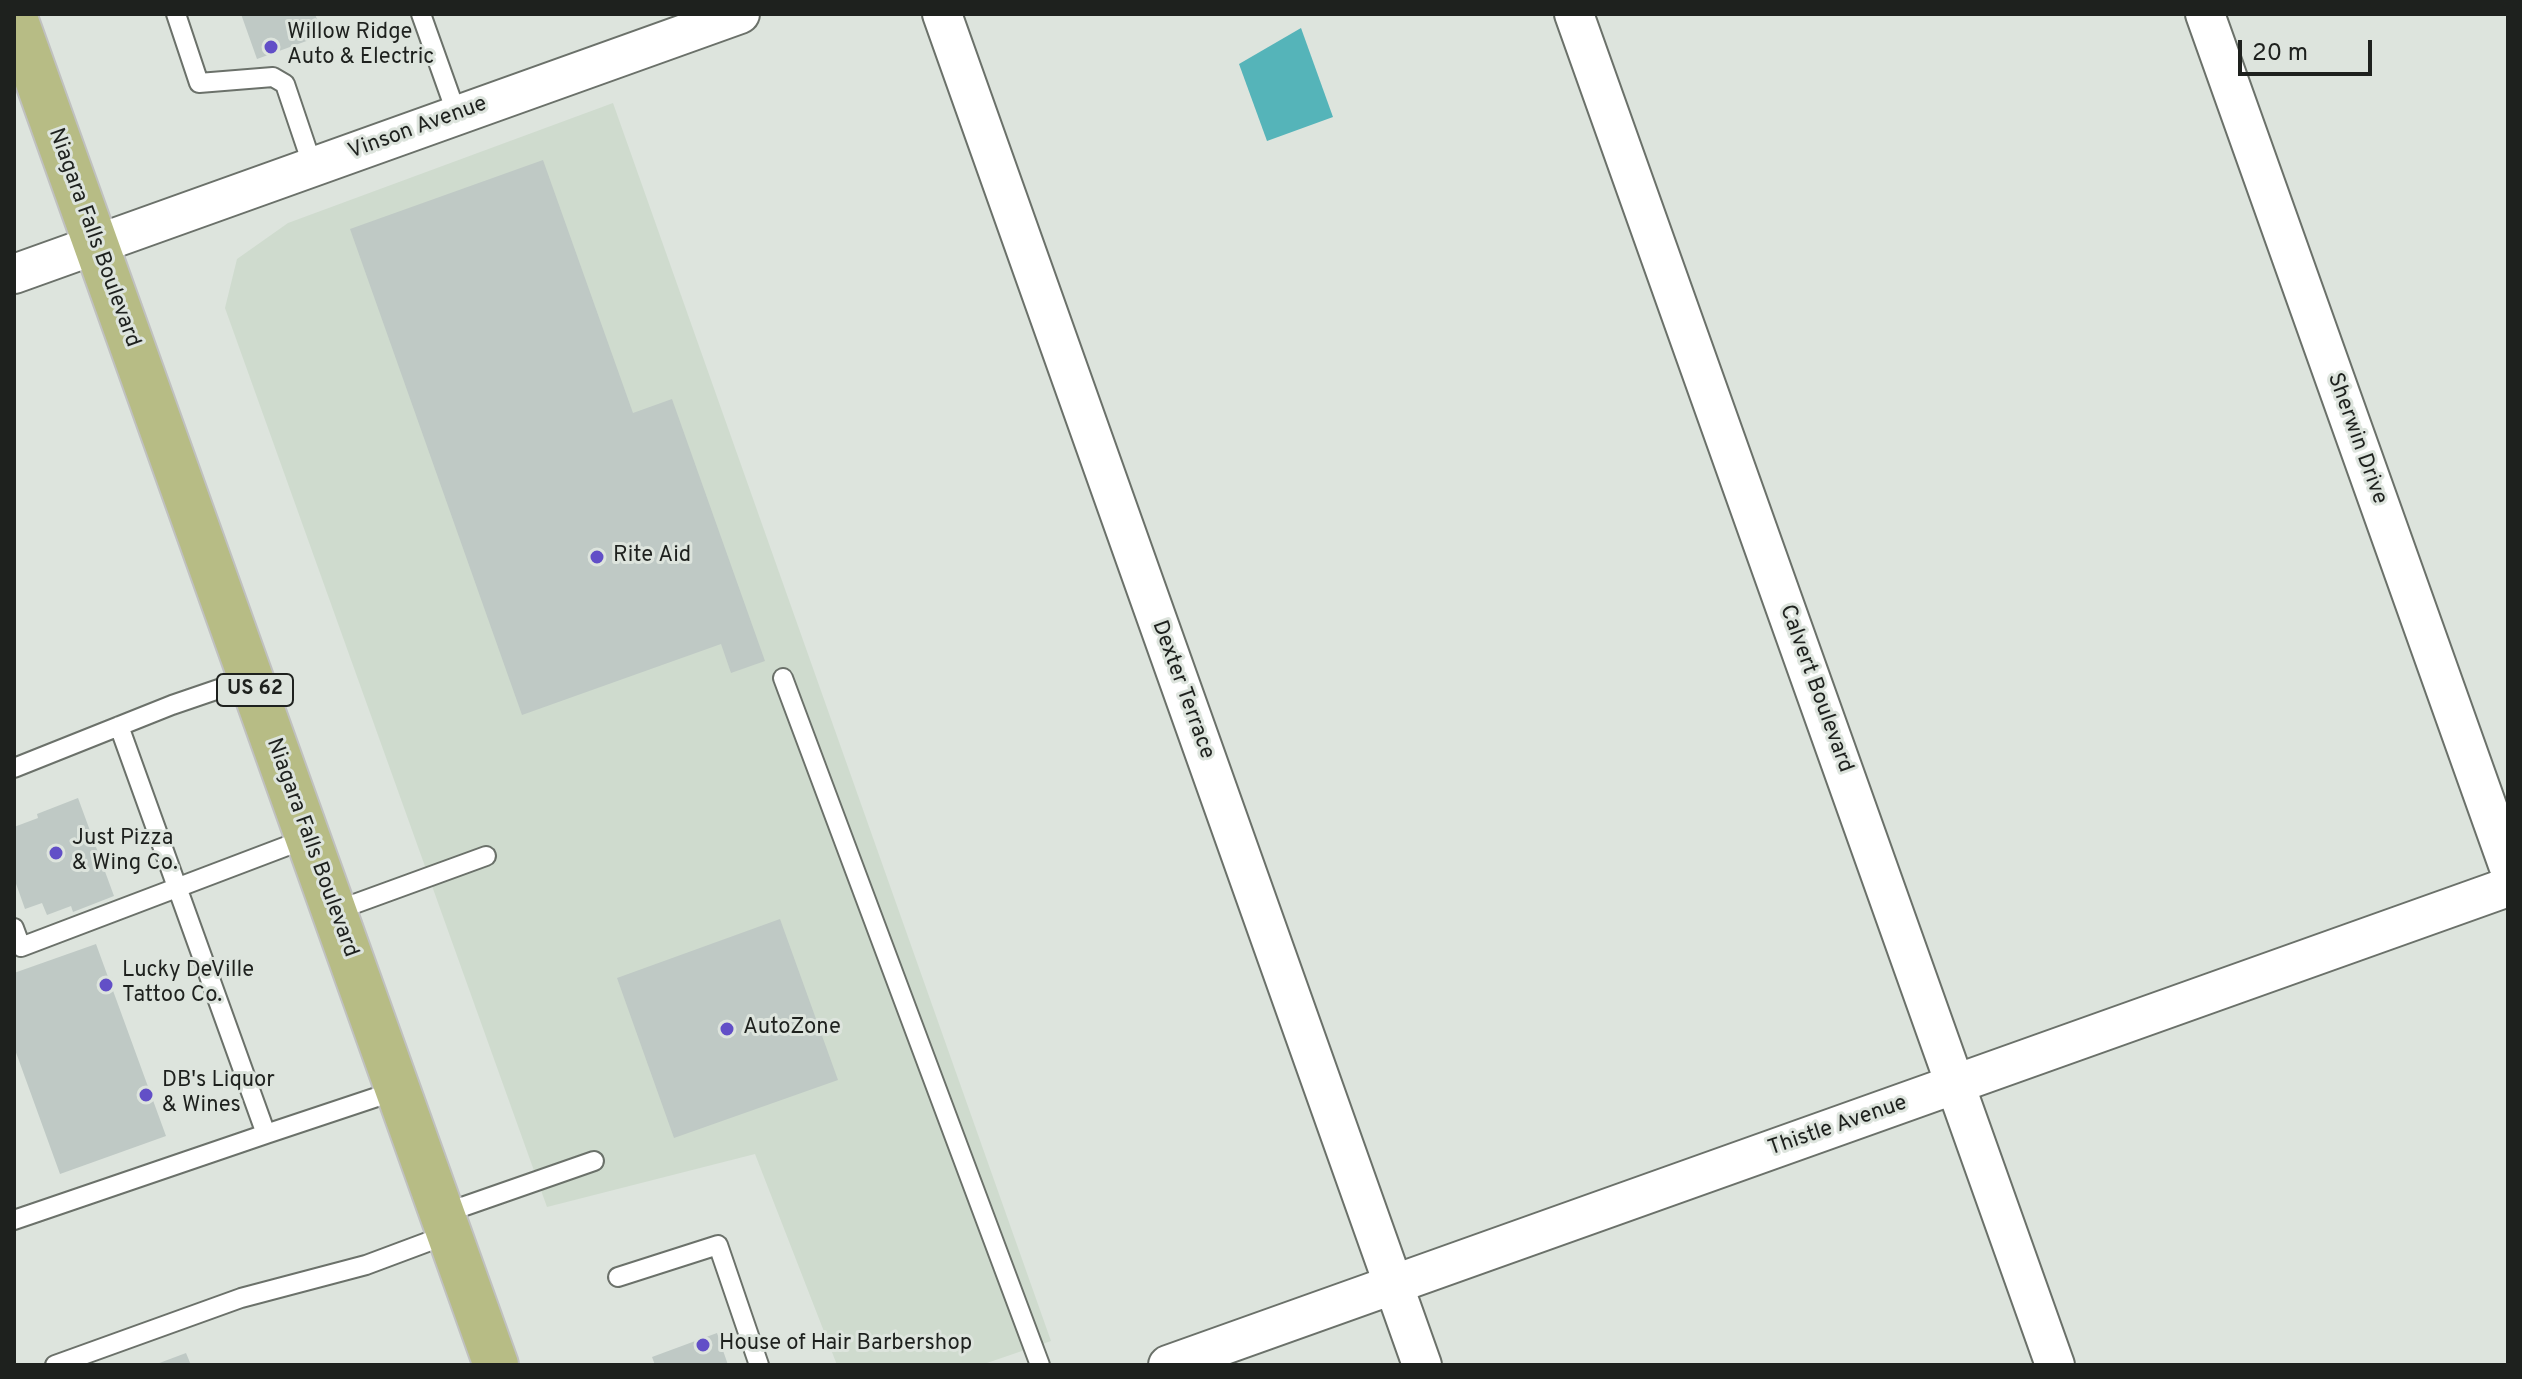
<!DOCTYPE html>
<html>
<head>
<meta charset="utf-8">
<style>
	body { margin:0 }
	#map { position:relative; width:2522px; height:1379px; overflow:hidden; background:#dde4dd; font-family:Overpass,sans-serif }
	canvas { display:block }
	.frame { position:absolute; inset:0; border:16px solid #1e211e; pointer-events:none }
	.scale { position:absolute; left:2238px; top:40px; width:134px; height:36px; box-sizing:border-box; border:4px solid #1e211e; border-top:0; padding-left:10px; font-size:24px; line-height:28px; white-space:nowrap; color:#1e211e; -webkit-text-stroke:6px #dde4dd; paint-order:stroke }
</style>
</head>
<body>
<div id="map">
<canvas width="2522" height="1379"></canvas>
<div class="frame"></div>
<div class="scale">20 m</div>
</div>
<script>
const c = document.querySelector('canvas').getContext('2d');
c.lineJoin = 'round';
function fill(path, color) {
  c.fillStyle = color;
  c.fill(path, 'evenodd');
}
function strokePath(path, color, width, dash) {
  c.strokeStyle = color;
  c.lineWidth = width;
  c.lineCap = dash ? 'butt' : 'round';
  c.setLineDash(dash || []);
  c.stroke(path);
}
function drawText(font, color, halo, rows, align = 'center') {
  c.font = font + ' Overpass,sans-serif';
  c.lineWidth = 6;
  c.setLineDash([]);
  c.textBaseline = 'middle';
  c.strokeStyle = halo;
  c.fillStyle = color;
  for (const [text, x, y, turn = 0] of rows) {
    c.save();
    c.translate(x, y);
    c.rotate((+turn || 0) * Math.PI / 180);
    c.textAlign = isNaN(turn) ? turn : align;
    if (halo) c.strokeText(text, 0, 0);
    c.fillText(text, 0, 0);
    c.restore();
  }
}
fill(new Path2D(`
	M613 103 1051 1341 981 1365H837L755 1154 547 1207 225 308 237 259 288 223Z`), '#cfdbce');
fill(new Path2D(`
	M1301 28 1333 117 1267 141 1239 64Z`), '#55b4b9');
fill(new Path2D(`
	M241 14H315L323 35 257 59Z
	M543 160 633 413 672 399 765 661 731 673 721 644 522 715 350 229Z
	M78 798 114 896 73 912 71 906 47 915 42 903 25 909 14 878V827L38 818 37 814Z
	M780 919 838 1080 674 1138 617 978Z
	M96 944 166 1136 60 1174 14 1047V973Z
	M717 1333 728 1365H655L652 1357Z
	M186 1353 191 1365H154Z`), '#bfc9c5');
const lane = new Path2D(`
	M176 14 199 83 273 77 285 84 313 167
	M421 14 457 115
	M783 678 1040 1365
	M119 726 266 1134 398 1090
	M14 768 172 705 251 678
	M335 911 486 856
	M14 928 21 947 308 838
	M442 1214 594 1161
	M14 1220 266 1134
	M618 1277 718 1245 759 1365
	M55 1365 241 1298 366 1265 449 1234`);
const street = new Path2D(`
	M942 14 1422 1365
	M1574 14 2055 1365
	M2205 14 2508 865
	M14 274 740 14
	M1168 1365 2508 887`);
const primary = new Path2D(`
	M14 15 496 1365`);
strokePath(lane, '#6b716a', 22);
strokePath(street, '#6b716a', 42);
strokePath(primary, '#c0c1c0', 48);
strokePath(lane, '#fff', 18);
strokePath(street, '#fff', 38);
strokePath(primary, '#b7bc85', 44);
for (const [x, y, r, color] of [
	[271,47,8,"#624fc7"],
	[597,557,8,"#624fc7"],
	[56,853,8,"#624fc7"],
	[106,985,8,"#624fc7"],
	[727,1029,8,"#624fc7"],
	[146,1095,8,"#624fc7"],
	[703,1345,8,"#624fc7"]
]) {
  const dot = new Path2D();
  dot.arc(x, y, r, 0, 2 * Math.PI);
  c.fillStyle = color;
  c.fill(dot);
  strokePath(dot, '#dde4dd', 3);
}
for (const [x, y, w] of [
	[255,690,76]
]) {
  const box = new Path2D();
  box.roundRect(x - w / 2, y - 16, w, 32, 6);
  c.fillStyle = '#dde4dd';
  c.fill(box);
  strokePath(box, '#1e211e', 2);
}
drawText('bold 20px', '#1e211e', null, [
	["US 62",255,690]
]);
drawText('22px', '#1e211e', '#dde4dd', [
	["Willow Ridge",287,34],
	["Auto & Electric",287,59],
	["Rite Aid",613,557],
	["Just Pizza",72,840],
	["& Wing Co.",72,865],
	["Lucky DeVille",122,972],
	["Tattoo Co.",122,997],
	["AutoZone",743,1029],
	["DB's Liquor",162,1082],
	["& Wines",162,1107],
	["House of Hair Barbershop",719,1345]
], 'left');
drawText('22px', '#1e211e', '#dde4dd', [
	["Vinson Avenue",418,129,-20],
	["Niagara Falls Boulevard",93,238,70],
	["Sherwin Drive",2356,439,70],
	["Calvert Boulevard",1815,689,70],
	["Dexter Terrace",1182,690,70],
	["Niagara Falls Boulevard",311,848,70],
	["Thistle Avenue",1838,1127,-19]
]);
</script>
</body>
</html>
